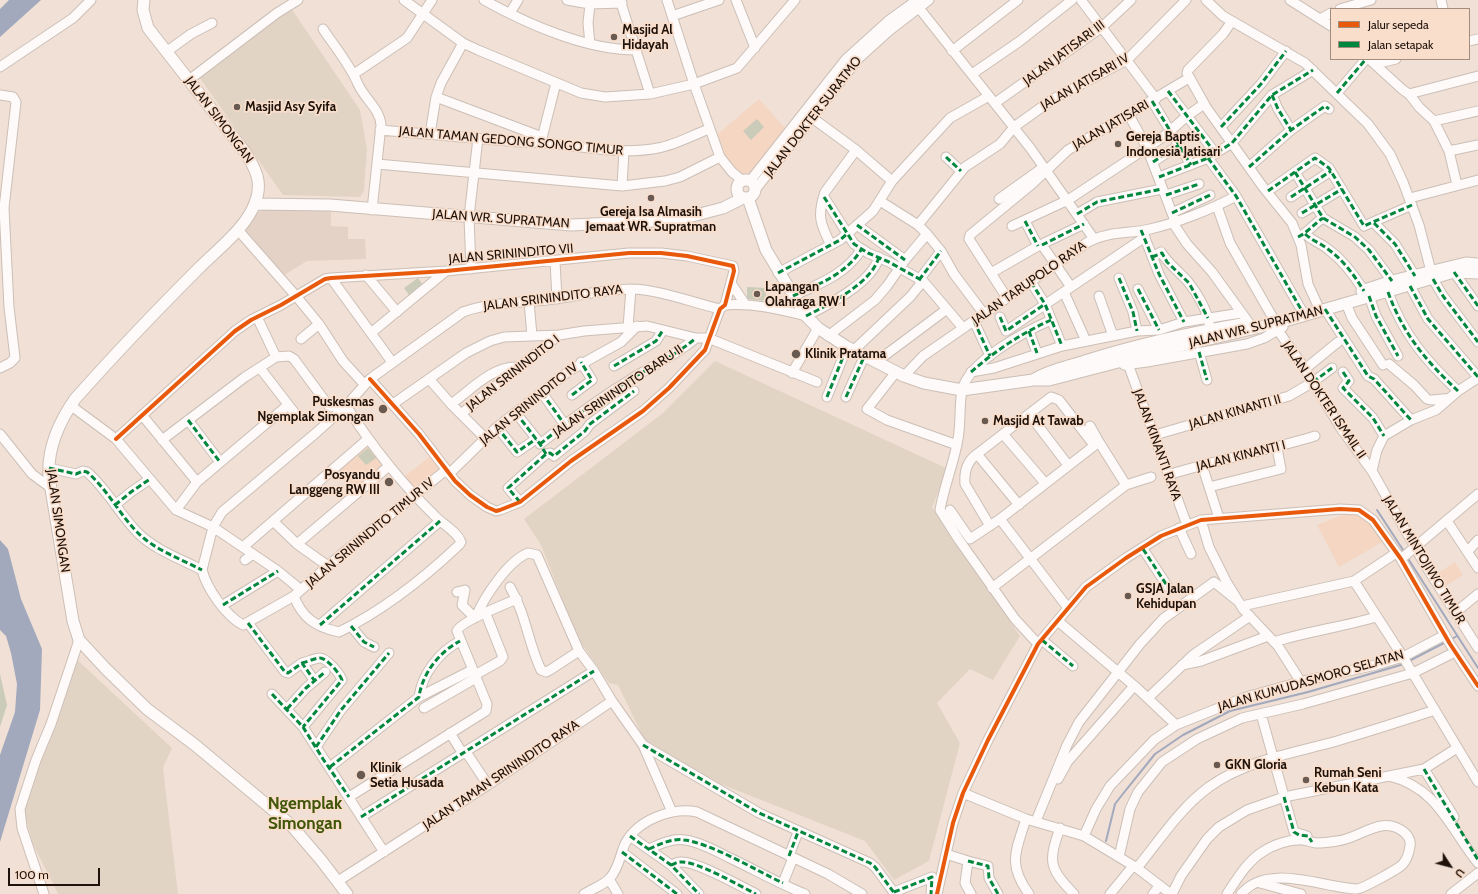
<!DOCTYPE html>
<html>
<head>
<meta charset="utf-8">
<style>
	body { margin:0 }
	#map { position:relative; width:1478px; height:894px; overflow:hidden; background:#f0e0d6; font-family:Cabin,sans-serif }
	canvas { display:block }
	.legend { position:absolute; left:1330px; top:8px; width:140px; height:52px; box-sizing:border-box; background:#fadecc; border:1px solid #a28c7e; margin:0; padding:5px 7px; list-style:none; font-size:12px; color:#1e120a }
	.legend li { display:flex; align-items:center; gap:8px; height:20px }
	.legend b { width:20px; border:1px solid #a28c7e }
	.north { position:absolute; left:1430px; top:846px; width:40px; height:40px; -webkit-text-stroke:3px #fadecc; paint-order:stroke; rotate:126deg; font-size:11px; font-weight:700; line-height:16px; text-align:center; color:#1e120a }
	.north::after { content:''; display:block; margin:auto; width:14px; height:18px; background:#1e120a; clip-path:polygon(50% 0,100% 100%,50% 72%,0 100%) }
	.scale { position:absolute; left:8px; top:868px; width:92px; height:18px; box-sizing:border-box; border:2px solid #1e120a; border-top:0; padding-left:5px; font-size:12px; line-height:14px; white-space:nowrap; color:#1e120a; -webkit-text-stroke:3px #fadecc; paint-order:stroke }
</style>
</head>
<body>
<div id="map">
<canvas width="1478" height="894"></canvas>
<ul class="legend">
<li><b style="height:5px;background:#e8590c"></b>Jalur sepeda</li>
<li><b style="height:5px;background:#00873e"></b>Jalan setapak</li>
</ul>
<div class="north">U</div>
<div class="scale">100 m</div>
</div>
<script>
const c = document.querySelector('canvas').getContext('2d');
c.lineJoin = 'round';
function fill(path, color) {
  c.fillStyle = color;
  c.fill(path, 'evenodd');
}
function strokePath(path, color, width, dash) {
  c.strokeStyle = color;
  c.lineWidth = width;
  c.lineCap = dash ? 'butt' : 'round';
  c.setLineDash(dash || []);
  c.stroke(path);
}
function drawText(font, color, halo, rows, align = 'center') {
  c.font = font + ' Cabin,sans-serif';
  c.lineWidth = 3.5;
  c.setLineDash([]);
  c.textBaseline = 'middle';
  c.strokeStyle = halo;
  c.fillStyle = color;
  for (const [text, x, y, turn = 0] of rows) {
    c.save();
    c.translate(x, y);
    c.rotate((+turn || 0) * Math.PI / 180);
    c.textAlign = isNaN(turn) ? turn : align;
    if (halo) c.strokeText(text, 0, 0);
    c.fillText(text, 0, 0);
    c.restore();
  }
}
fill(new Path2D(`
	M266 209H331V226L348 227V239H365L366 259 307 261 281 277 242 231 257 213Z`), '#e4d2c6');
fill(new Path2D(`
	M291 8 360 110 367 149 364 191 360 197 283 195 199 77Z
	M715 361 948 469 932 507 1020 636 993 680 970 669 937 703 960 743 929 861 894 880 865 841 713 781 644 739 618 685 609 683 577 637 541 545 524 519 663 413Z
	M73 656 172 748 163 768 178 894H58L33 844 25 815V795Z`), '#e2d4c5');
fill(new Path2D(`
	M759 99 785 128 751 172 742 175 725 155 718 134Z
	M369 445 386 467 357 491 336 470Z
	M432 455 443 470 415 495 401 479Z
	M1352 511 1361 515 1369 521 1382 542 1339 567 1317 525Z
	M1455 562 1463 575 1442 588 1434 576Z`), '#f4d6c3');
fill(new Path2D(`
	M757 119 764 127 751 140 743 131Z
	M418 278 423 285 409 295 404 288Z
	M747 287 766 288V301L747 299Z
	M368 448 376 458 366 465 358 456Z
	M0 674 7 705 0 727Z`), '#cbcbb9');
fill(new Path2D(`
	M9 0H41L0 37V9Z
	M0 540 8 549 21 599 42 649 40 710 0 842V755L15 712 17 684 11 653 6 636 0 630Z`), '#a2a9bd');
strokePath(new Path2D(`
	M1377 510 1405 553
	M1407 557 1478 668
	M1450 640 1457 636
	M1409 661 1446 642
	M1106 841 1115 804 1122 795 1155 754 1183 735 1230 711 1308 692 1404 664`), '#a2a9bd', 2);
const minor = new Path2D(`
	M404 0 463 43 478 50 581 93 605 97 650 94 694 84 737 68 795 0
	M484 0C527 24 586 50 636 50
	M567 0 590 4 622 3
	M620 0 650 94
	M667 0 694 84 720 157 732 172 743 181
	M736 0 755 48
	M1081 0 1156 99
	M1206 0 1223 16 1305 63 1368 124 1390 154 1403 182 1419 225 1433 279 1443 296 1478 342
	M1290 0 1331 26
	M1441 0 1443 9
	M919 8 1031 149 1094 239
	M1340 9 1371 0
	M510 13 518 0
	M672 16 719 0
	M1320 19 1331 13
	M1232 21 1223 34 1188 70 1187 73 1206 107 1263 187 1292 223 1301 245 1308 284 1318 306
	M323 29C335 47 350 65 358 84 364 98 380 109 381 125L372 210
	M1469 41 1478 39
	M590 44 588 23 590 4
	M952 51 1018 0
	M166 52 191 34 212 23
	M1369 59 1403 90 1409 94 1419 107 1434 121 1449 151 1457 185
	M1375 64 1396 59
	M0 67 73 18 91 0
	M354 74 407 38 432 0
	M972 74 1020 41 1072 0
	M189 80 277 13 298 0
	M1168 91 1216 154
	M1337 93 1366 59
	M1409 94 1478 76
	M0 95 13 97 16 102 4 208 9 307 15 358 10 363 0 368
	M1272 95 1278 109 1291 130
	M436 97 542 137
	M1152 101 1191 165
	M995 103 1102 27 1131 0
	M807 114 856 150 892 181 950 118 989 96
	M1129 115 1147 148 1175 221
	M1434 121 1478 111
	M1221 127 1261 84 1286 51
	M380 130 519 142C565 141 611 157 658 148 675 145 693 135 709 129
	M430 134 436 97 441 83 463 43
	M541 142 556 83
	M1449 151 1478 145
	M946 157 961 171
	M1208 158 1236 196 1302 311
	M1153 162 1179 145
	M377 164 622 186 665 181 680 177 720 157
	M1249 167 1291 130 1325 106 1329 109
	M1295 172 1323 218 1355 237 1369 250 1392 281
	M1159 177 1208 158 1232 143 1272 95 1313 70
	M750 181 846 59 888 21 917 0
	M622 186 624 151
	M755 190 858 59 889 31 929 0
	M1268 191 1315 158 1329 168 1364 226 1412 205
	M1166 195 1199 184
	M824 197 854 244 868 253 889 262 923 281 963 328
	M1291 197 1331 171
	M1410 198 1478 180
	M999 199 1041 169
	M880 201 918 225 927 234 941 251 954 274 984 314
	M1217 206 1230 243 1273 318
	M1172 213 1210 195
	M1302 213 1342 189
	M1077 214 1097 202 1162 189
	M1025 221 1038 246
	M1374 223 1395 244 1415 276
	M857 225 905 260
	M918 225 965 167 1000 144 1014 127 1053 99 1127 60 1186 0
	M1012 226 1068 200 1163 137 1187 116 1204 104
	M1175 226 1187 244 1212 272 1249 323
	M238 230 296 296 319 324 343 361 364 384
	M1143 233 1159 274 1184 322
	M1305 234C1314 242 1321 243 1329 250 1344 261 1354 275 1364 291
	M1300 236C1307 233 1315 223 1323 218
	M831 245C820 224 817 215 825 192L856 150
	M1042 245 1071 287
	M1152 257 1161 252C1169 265 1180 272 1189 283 1197 293 1207 310 1209 323
	M555 261 557 299
	M471 269 469 217 478 138
	M1454 272 1478 306
	M778 273 840 240 873 211 892 181
	M991 273 1038 246 1084 224
	M366 275 397 312
	M331 278 392 362
	M1119 278 1133 312 1137 331
	M919 280 941 251
	M1031 282 1045 304 1062 346
	M731 283 745 304
	M1410 286 1428 319 1478 377
	M1138 289 1159 330
	M1064 292 1086 341
	M1388 292C1403 334 1426 361 1458 391
	M793 296C819 284 846 274 861 250
	M1099 296 1113 336
	M1369 296 1376 316 1398 356
	M1007 298 969 239 970 235 1032 184 1068 150 1189 78
	M529 301 532 336
	M1346 303 1352 318 1383 365
	M725 305C753 303 779 309 806 316 828 305 872 283 879 257
	M1325 309 1368 376 1374 379 1411 420
	M257 317 276 357 289 356 294 359 328 405 331 407 341 404 346 406
	M1000 317 1006 331 1145 237
	M974 321 990 356
	M628 327 631 289
	M1277 329 1305 369 1340 427 1372 471 1424 563 1478 648
	M1029 331 1037 353
	M371 333 446 271
	M828 336 875 300 887 286 905 260 927 234
	M301 339 319 324
	M853 351 910 297 923 281
	M1199 352 1207 380
	M876 362 947 309
	M1128 364 1187 525
	M1389 364 1414 385 1427 399C1432 402 1440 398 1448 399
	M1124 365 1147 362 1247 344 1264 338 1283 327
	M614 366 656 341 663 330
	M260 368 297 416
	M1305 369 1338 342
	M896 372 867 409 887 420 957 445
	M971 372 994 368 1062 346 1137 331 1159 330 1184 322 1241 313
	M1343 372 1349 381 1343 388 1373 418 1384 436
	M792 373 818 328
	M904 376 923 356 1088 242C1108 231 1129 234 1150 229 1177 223 1212 209 1236 196
	M430 380 451 404 485 438
	M542 393 565 425
	M572 395 592 380 581 362
	M827 397 847 347
	M846 397 864 357
	M393 404 466 353 490 341 504 337 559 335 584 331 647 326 696 338H708L817 382
	M451 404C471 390 492 366 517 367
	M70 405 116 439 176 510 213 527 278 571 301 590
	M516 413 539 442
	M461 414 559 335
	M1029 414 1068 465
	M142 415 197 482
	M188 420 220 462
	M1090 426 1099 442
	M497 427 517 452 536 439
	M0 434 32 474 51 488
	M1003 434 1045 483
	M1155 435 1289 396 1313 382 1332 368
	M116 439 235 331 251 320 281 305 325 279 331 278 446 271 629 253H661L687 256 733 266 734 271 725 305 720 309 705 350 669 388 643 411 571 461 520 502 500 510 496 511 487 507 470 495 455 481 419 434 370 379
	M162 440 245 377 276 357
	M540 444C570 420 603 396 636 376 657 364 677 354 696 338
	M977 454 1019 505
	M1202 465 1219 518
	M49 468 76 474 83 471 87 472C108 490 119 514 138 533 155 550 181 559 202 570 207 589 226 616 243 625L294 596 344 552 446 470
	M1372 471 1377 450 1384 436 1411 420 1436 410 1458 391 1478 378
	M449 474 497 427 569 371 621 342 637 326
	M1168 475C1216 460 1266 451 1315 436
	M1209 487 1281 469 1277 448
	M520 502 508 488 546 454 550 453 554 456 585 431 590 424 634 391
	M115 505 131 492 150 479
	M176 510 197 482 288 405
	M950 510 970 539 1000 519 1099 442 1126 485
	M1000 519 1068 608
	M1201 520 1209 547 1226 581 1243 609 1278 646 1301 682
	M273 521 297 544 328 566
	M1447 521 1478 568
	M990 526 965 484C964 472 967 461 977 454L1051 397 1059 400 1094 445
	M1179 528 1191 554
	M297 544 389 466
	M243 547 368 439
	M1143 549 1168 587
	M1468 551 1478 540
	M1401 559 1478 494
	M245 560 253 554
	M202 570 213 527 222 512 317 432 346 406 370 379 463 312C490 302 518 303 547 300 574 297 603 289 631 289 657 289 694 303 720 309
	M1354 581 1403 657 1478 782
	M510 587C526 614 528 643 541 670L546 672 550 670 579 651
	M992 588 1126 485 1151 477
	M457 592 465 590 462 605 475 618
	M294 596C302 618 316 627 339 632 384 610 423 579 459 545L461 542C457 531 442 524 435 516 401 483 372 446 346 406
	M223 605 278 571
	M1242 606 1354 581 1396 553
	M1456 612 1478 594
	M476 617C484 597 508 561 528 553L537 555 579 651 594 671 612 701 643 745 672 812
	M1059 622 1138 689 1176 725
	M248 623 285 672 288 673 302 663 314 680
	M320 625 440 521
	M351 626 364 642 374 647
	M1042 640 1073 666
	M1274 642C1308 631 1343 627 1376 617
	M1038 644 1015 619 959 540 940 510C944 486 954 463 958 439 961 423 959 406 962 390 969 361 1026 331 1051 320
	M302 663C307 662 315 658 320 658 327 658 340 674 342 680L303 727
	M1182 665 1201 661 1268 636
	M475 675 500 661 503 657 486 614
	M272 694 303 727 384 852
	M419 697C422 674 439 652 460 641
	M1148 698 1193 655 1250 616
	M424 708 476 678
	M287 709 306 688 325 672
	M1261 714 1294 832 1307 836
	M450 733 463 754
	M643 745 759 813 870 863 875 867 895 894
	M316 747 341 710 389 653
	M466 752 488 785
	M330 767 419 697 472 670
	M1424 769 1454 817
	M1389 776C1438 788 1449 827 1478 863
	M1058 779 1068 761 1134 686
	M963 793 1026 819 1084 836 1137 868 1171 894
	M349 797 486 711 487 704 457 631C460 622 505 604 517 599
	M361 817 594 671
	M1026 819C1016 851 1007 864 1029 894
	M1036 821 1067 745 1079 722 1140 644 1163 619 1214 582 1239 602
	M1060 828C1048 862 1049 868 1074 894
	M630 836 671 865 699 894
	M1084 836 1096 809 1110 786 1154 740 1176 725 1246 697 1307 680 1376 665 1403 657 1445 635
	M649 849C660 844 673 838 685 840 700 842 716 851 730 858 755 870 780 884 805 894
	M622 852 677 894
	M946 854 968 861 965 883 971 894
	M789 856 798 832
	M1119 857 1130 809 1138 792 1162 762 1197 739 1242 718 1303 704 1413 673 1455 652
	M968 861 988 866 989 878 998 894
	M671 865C674 864 677 862 680 862 695 860 740 886 756 894
	M1137 868C1159 841 1180 808 1209 787 1246 760 1294 753 1337 741 1370 731 1402 721 1435 710
	M609 879 618 894
	M338 881 488 785 612 701
	M783 883 793 858
	M1260 883 1301 894
	M894 892 932 877 931 894
	M44 894 22 828 20 809 36 760 51 724 79 640
	M584 894C592 889 604 885 610 878 619 868 620 855 625 844 637 820 672 807 697 812L828 874 862 894
	M937 894 953 823 963 793 988 740 1038 644 1086 587 1126 558 1161 536 1201 520 1340 509 1359 510 1373 520 1401 559 1450 644 1478 686
	M1110 894 1133 866
	M1153 894 1159 886
	M1172 894 1181 876 1207 839 1219 827 1247 810 1284 797 1424 769 1457 748
	M1227 894C1237 879 1248 860 1264 851 1273 845 1288 840 1298 840 1304 839 1310 842 1316 843 1323 843 1331 842 1337 841 1360 839 1382 813 1405 833 1408 836 1411 841 1410 846 1409 853 1407 860 1402 865 1398 869 1362 889 1357 889 1323 888 1268 862 1241 894
	M1451 894 1478 873`);
const major = new Path2D(`
	M144 0 143 10 148 28 245 152C256 169 263 183 255 203 246 228 218 249 200 267 157 310 115 354 75 399 59 422 47 449 49 477L73 621 79 640 106 669 147 709 195 745 291 825 321 860 347 894
	M737 189a9 9 0 1 1 18 0a9 9 0 1 1-18 0Z
	M748 198 766 250 806 316 818 328 847 347 904 376 924 383 962 390 1033 380H1049L1172 348 1285 321 1454 272 1478 273
	M255 204 330 205 571 225 677 220 723 208 743 198
	M1362 291 1392 281 1466 263 1478 264
	M1033 380C1049 370 1067 367 1085 361 1136 345 1189 333 1242 324`);
strokePath(minor, '#ccbfb6', 11);
strokePath(major, '#ccbfb6', 13);
strokePath(minor, '#fdfaf9', 9);
strokePath(major, '#fdfaf9', 11);
strokePath(new Path2D(`
	M1168 91 1216 154
	M1337 93 1366 59
	M1272 95 1278 109 1291 130
	M1152 101 1191 165
	M1221 127 1261 84 1286 51
	M946 157 961 171
	M1208 158 1236 196 1302 311
	M1153 162 1179 145
	M1249 167 1291 130 1325 106 1329 109
	M1295 172 1323 218 1355 237 1369 250 1392 281
	M1159 177 1208 158 1232 143 1272 95 1313 70
	M1268 191 1315 158 1329 168 1364 226 1412 205
	M1166 195 1199 184
	M824 197 854 244 868 253 889 262 923 281
	M1291 197 1331 171
	M1172 213 1210 195
	M1302 213 1342 189
	M1077 214 1097 202 1162 189
	M1025 221 1038 246
	M1374 223 1395 244 1415 276
	M857 225 905 260
	M1141 230 1159 274 1184 322
	M1305 234C1314 242 1321 243 1329 250 1344 261 1354 275 1364 291
	M1298 237C1307 233 1314 224 1323 218
	M1042 245 1084 224
	M1152 257 1162 253 1167 262 1189 283 1208 318
	M1454 272 1478 306
	M778 273 840 240 848 233
	M1119 278 1133 312 1137 331
	M1433 279 1443 296 1478 342
	M919 280 941 251
	M1031 282 1045 304 1062 346
	M1410 286 1428 319 1478 377
	M1138 289 1159 330
	M1388 292C1403 334 1426 361 1458 391
	M793 296C819 284 846 274 861 250
	M1369 296 1376 316 1398 356
	M1325 309 1368 376 1374 379 1411 420
	M806 316C828 305 872 283 879 257
	M1000 317 1006 331 1045 304
	M974 321 990 356
	M1029 331 1037 353
	M1199 352 1207 380
	M614 366 656 341 663 330
	M971 372C995 351 1022 333 1051 320
	M1343 372 1349 381 1343 388 1373 418 1384 436
	M1313 382 1332 368
	M542 393 565 425
	M572 395 592 380 581 362
	M827 397 847 347
	M846 397 864 357
	M516 413 540 444 546 454
	M188 420 220 462
	M497 427 517 452 536 439
	M540 444C570 420 603 396 636 376 657 364 677 354 696 338
	M49 468 76 474 83 471 87 472C108 490 119 514 138 533 155 550 181 559 202 570
	M520 502 508 488 546 454 550 453 554 456 585 431 590 424 634 391
	M115 505 131 492 150 479
	M1143 549 1168 587
	M223 605 278 571
	M248 623 285 672 288 673 302 663 314 680
	M320 625 440 521
	M351 626 364 642 374 647
	M1042 640 1073 666
	M302 663C307 662 315 658 320 658 327 658 340 674 342 680L303 727
	M272 694 303 727 323 759 349 797
	M287 709 306 688 325 672
	M643 745 759 813 870 863 875 867 895 894
	M316 747 341 710 389 653
	M330 767 419 697C422 674 439 652 460 641
	M1424 769 1478 860
	M1284 797 1294 832 1299 835 1308 836 1312 842
	M361 817 594 671
	M630 836 671 865 699 894
	M649 849C660 844 673 838 684 840 711 843 757 871 783 883
	M622 852 677 894
	M789 856 798 832
	M968 861 988 866 989 878 998 894
	M671 865C674 864 677 862 680 862 695 860 740 886 756 894
	M894 892 932 877 931 894`), '#00873e', 3, [6, 3]);
strokePath(new Path2D(`
	M116 439 235 331 251 320 281 305 325 279 331 278 446 271 629 253H661L687 256 733 266 734 271 725 305 720 309 705 350 669 388 643 411 571 461 520 502 500 510 496 511 487 507 470 495 455 481 419 434 370 379
	M937 894 953 823 963 793 988 740 1038 644 1086 587 1126 558 1161 536 1201 520 1340 509 1359 510 1373 520 1401 559 1450 644 1478 686`), '#e8590c', 4);
for (const [x, y, r, color] of [
	[614,37,4,"#685a51"],
	[237,107,4,"#685a51"],
	[1118,144,4,"#685a51"],
	[651,198,4,"#685a51"],
	[757,294,4,"#685a51"],
	[796,354,5,"#685a51"],
	[383,409,5,"#685a51"],
	[985,421,4,"#685a51"],
	[389,482,5,"#685a51"],
	[1128,596,4,"#685a51"],
	[1217,765,4,"#685a51"],
	[361,775,5,"#685a51"],
	[1306,780,4,"#685a51"]
]) {
  const dot = new Path2D();
  dot.arc(x, y, r, 0, 2 * Math.PI);
  c.fillStyle = color;
  c.fill(dot);
  strokePath(dot, '#fadecc', 1.5);
}
drawText('bold 13px', '#1e120a', '#fadecc', [
	["Masjid Al",622,30],
	["Hidayah",622,45],
	["Masjid Asy Syifa",245,107],
	["Gereja Baptis",1126,137],
	["Indonesia Jatisari",1126,152],
	["Gereja Isa Almasih",651,212,"center"],
	["Jemaat WR. Supratman",651,227,"center"],
	["Lapangan",765,287],
	["Olahraga RW I",765,302],
	["Klinik Pratama",805,354],
	["Puskesmas",374,402,"right"],
	["Ngemplak Simongan",374,417,"right"],
	["Masjid At Tawab",993,421],
	["Posyandu",380,475,"right"],
	["Langgeng RW III",380,490,"right"],
	["GSJA Jalan",1136,589],
	["Kehidupan",1136,604],
	["GKN Gloria",1225,765],
	["Klinik",370,768],
	["Setia Husada",370,783],
	["Rumah Seni",1314,773],
	["Kebun Kata",1314,788]
], 'left');
drawText('13px', '#1e120a', '#fadecc', [
	["JALAN JATISARI III",1064,53,-37],
	["JALAN JATISARI IV",1085,82,-30],
	["JALAN DOKTER SURATMO",813,117,-52],
	["JALAN SIMONGAN",219,120,53],
	["JALAN JATISARI",1111,125,-30],
	["JALAN TAMAN GEDONG SONGO TIMUR",511,141,5],
	["JALAN WR. SUPRATMAN",501,219,4],
	["JALAN SRININDITO VII",511,254,-5],
	["JALAN TARUPOLO RAYA",1029,283,-35],
	["JALAN SRININDITO RAYA",553,298,-7],
	["JALAN WR. SUPRATMAN",1256,327,-14],
	["JALAN SRININDITO I",513,373,-38],
	["JALAN SRININDITO BARU II",618,391,-34],
	["JALAN DOKTER ISMAIL II",1324,400,56],
	["JALAN SRININDITO IV",529,404,-39],
	["JALAN KINANTI II",1235,412,-16],
	["JALAN KINANTI RAYA",1157,445,70],
	["JALAN KINANTI I",1241,456,-14],
	["JALAN SIMONGAN",58,521,82],
	["JALAN SRININDITO TIMUR IV",370,533,-40],
	["JALAN MINTOJIWO TIMUR",1424,560,59],
	["JALAN KUMUDASMORO SELATAN",1311,681,-16],
	["JALAN TAMAN SRININDITO RAYA",501,775,-34]
]);
drawText('bold 17px', '#415609', '#fadecc', [
	["Ngemplak",305,804],
	["Simongan",305,824]
]);
</script>
</body>
</html>
